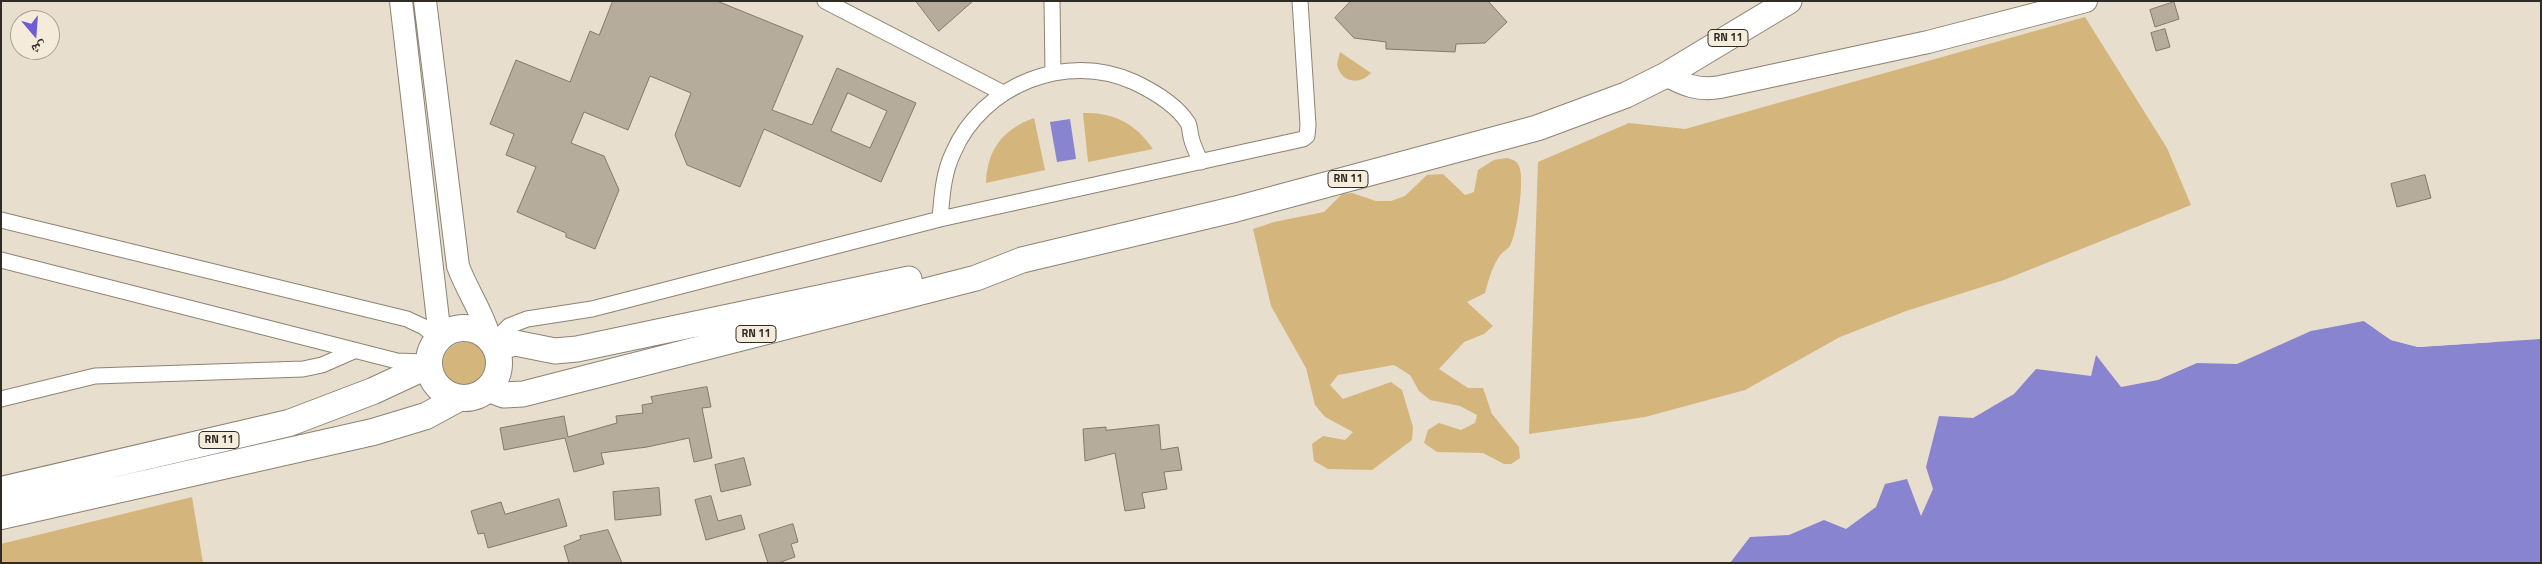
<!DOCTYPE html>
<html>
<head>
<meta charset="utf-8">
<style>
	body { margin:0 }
	#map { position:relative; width:2542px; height:564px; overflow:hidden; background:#e8decd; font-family:"Titillium Web","Noto Naskh Arabic",sans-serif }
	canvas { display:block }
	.frame { position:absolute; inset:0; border:2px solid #302c25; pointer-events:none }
	.north { position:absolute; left:10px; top:10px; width:50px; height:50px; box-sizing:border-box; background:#f5ebda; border:1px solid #a69f92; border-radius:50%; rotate:162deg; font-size:14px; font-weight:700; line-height:20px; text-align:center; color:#302c25 }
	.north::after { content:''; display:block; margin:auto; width:18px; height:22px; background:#6e5cd6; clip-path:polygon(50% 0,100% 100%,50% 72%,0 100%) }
</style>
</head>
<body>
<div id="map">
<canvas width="2542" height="564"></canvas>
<div class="frame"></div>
<div class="north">ش</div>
</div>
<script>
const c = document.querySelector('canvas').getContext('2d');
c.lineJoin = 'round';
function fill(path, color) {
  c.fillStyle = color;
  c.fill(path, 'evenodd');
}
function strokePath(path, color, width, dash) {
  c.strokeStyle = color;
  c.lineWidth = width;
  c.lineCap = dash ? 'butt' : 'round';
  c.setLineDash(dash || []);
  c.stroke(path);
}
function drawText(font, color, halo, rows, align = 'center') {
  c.font = font + ' "Titillium Web",sans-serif';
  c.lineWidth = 4;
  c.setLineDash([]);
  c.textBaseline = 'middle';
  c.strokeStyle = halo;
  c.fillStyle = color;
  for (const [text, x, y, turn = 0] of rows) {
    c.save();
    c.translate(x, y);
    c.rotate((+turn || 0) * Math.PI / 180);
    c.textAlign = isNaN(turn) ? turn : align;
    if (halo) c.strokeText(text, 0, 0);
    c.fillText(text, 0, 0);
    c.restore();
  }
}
fill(new Path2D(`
	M2085 17 2167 148 2191 205 2004 280 1906 311 1840 337 1745 390 1645 417 1529 434 1538 162 1629 123 1685 129Z
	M1340 52 1371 73C1359 86 1340 82 1337 64Z
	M1083 113C1114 112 1136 124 1153 149L1088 162Z
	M1034 118 1045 170 986 183C987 150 1003 129 1034 118Z
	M1507 158C1513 160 1516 160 1519 166 1525 179 1517 233 1510 246 1508 249 1504 251 1501 254 1492 266 1489 279 1485 293L1467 302 1493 326 1484 334 1464 342 1439 369 1468 388H1483L1492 414 1519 447 1520 458 1511 464H1504L1483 453 1437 452 1424 443 1428 430 1439 423 1461 430 1475 423 1477 415 1460 406 1430 400 1419 391 1410 375 1394 365 1338 375 1330 385 1343 399 1391 382 1402 390 1413 427 1412 440 1372 470 1328 469 1314 461 1312 444 1323 436 1345 440 1353 432 1325 417 1315 405 1306 368 1271 306 1253 229 1274 222 1324 212 1342 194 1352 193 1376 201H1391L1405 196 1427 175 1443 174 1465 195 1474 192 1478 170 1494 160Z
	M443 364a22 22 0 1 1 44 0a22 22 0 1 1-44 0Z
	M192 497 203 563H1V544Z`), '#d4b57c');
fill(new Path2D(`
	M1070 119 1076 159 1057 162 1050 122Z
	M2364 321 2391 340 2418 347 2541 339V563H1730L1750 537 1789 535 1824 520 1846 529 1876 507 1885 484 1907 479 1921 516 1933 489 1926 467 1939 416 1973 418 2014 394 2036 369 2091 376 2096 355 2121 387 2158 380 2197 363 2237 364 2311 331Z`), '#8884cf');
fill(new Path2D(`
	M2366 320 2392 338 2418 345 2500 339 2495 342 2418 347 2391 340 2364 321Z`), '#e8decd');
const building = new Path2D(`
	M613 1H717L803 36 772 110 812 125 837 68 916 103 881 182 764 129 740 187 687 165 675 135 691 93 650 76 628 130 584 112 571 143 604 156 619 190 595 249 566 237V233L517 212 536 167 506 155 514 134 490 124 516 60 570 82 590 31 599 35ZM848 93 887 111 870 148 831 131Z
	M916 1H973L939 31Z
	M1351 1H1488L1507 22 1485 43 1456 44 1455 52 1386 49V42L1354 38 1335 18Z
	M2174 2 2179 19 2155 27 2150 10Z
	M2165 29 2170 47 2156 51 2151 33Z
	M2425 175 2431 198 2397 207 2391 184Z
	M707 387 711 407 702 408 712 458 694 462 689 438 647 447 601 453 604 464 574 472 565 438 504 450 500 428 564 416 568 437 617 423 616 416 643 413 642 405 653 403 651 397Z
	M1159 425 1161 450 1178 447 1182 470 1164 472 1167 489 1142 493 1145 508 1125 511 1115 453 1085 461 1083 429 1106 427V430Z
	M744 458 751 485 721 492 715 465Z
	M659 488 661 515 615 520 613 492Z
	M711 496 718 521 741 515 745 529 706 540 695 500Z
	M559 499 567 526 488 548 484 533 478 534 471 511 501 502 505 514Z
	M793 524 798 542 791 544 795 557 778 563H768L759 535Z
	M608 530 622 563H569L564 546 581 539 580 536Z`);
fill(building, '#b5ac9b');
strokePath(building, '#82796a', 1);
const minor = new Path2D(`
	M825 1 1003 93
	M1052 1 1053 73
	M940 219C942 197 943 174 953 153 982 85 1066 51 1134 82 1153 91 1176 104 1188 123 1190 127 1190 133 1191 137 1193 146 1197 154 1201 162
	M1 220 407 319 424 327 438 339
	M1 260 397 361 424 362
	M493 342 509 326 527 319 592 309 940 219 1303 139 1307 136 1308 125 1300 1
	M1 399 95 376 303 369 322 365 354 351`);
const secondary = new Path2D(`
	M401 1 440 337
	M425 1 458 266C467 291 483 313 490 339
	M1666 75C1684 85 1699 91 1720 87L1928 42 2086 1`);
const primary = new Path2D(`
	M497 348 515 343 555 351 577 349 909 279
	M488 389 504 395 523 394 976 278 1022 260 1236 209 1537 128 1626 95 1666 75 1789 1`);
const trunk = new Path2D(`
	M429 363a35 35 0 1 1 70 0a35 35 0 1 1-70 0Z
	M1 490 289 423 373 391 429 365
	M1 516 373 432 426 416 459 398`);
strokePath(minor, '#8c8374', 17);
strokePath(secondary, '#8c8374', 24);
strokePath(primary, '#8c8374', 27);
strokePath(trunk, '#8c8374', 28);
strokePath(minor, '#fff', 15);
strokePath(secondary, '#fff', 22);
strokePath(primary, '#fff', 25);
strokePath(trunk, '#fff', 26);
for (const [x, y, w] of [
	[1728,38,40],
	[1348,179,40],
	[756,334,40],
	[219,440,40]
]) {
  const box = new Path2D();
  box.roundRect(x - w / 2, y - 8.5, w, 17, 4);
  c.fillStyle = '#f5ebda';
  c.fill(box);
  strokePath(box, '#302c25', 1);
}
drawText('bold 11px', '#302c25', null, [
	["RN 11",1728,38],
	["RN 11",1348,179],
	["RN 11",756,334],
	["RN 11",219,440]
]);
</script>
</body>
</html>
